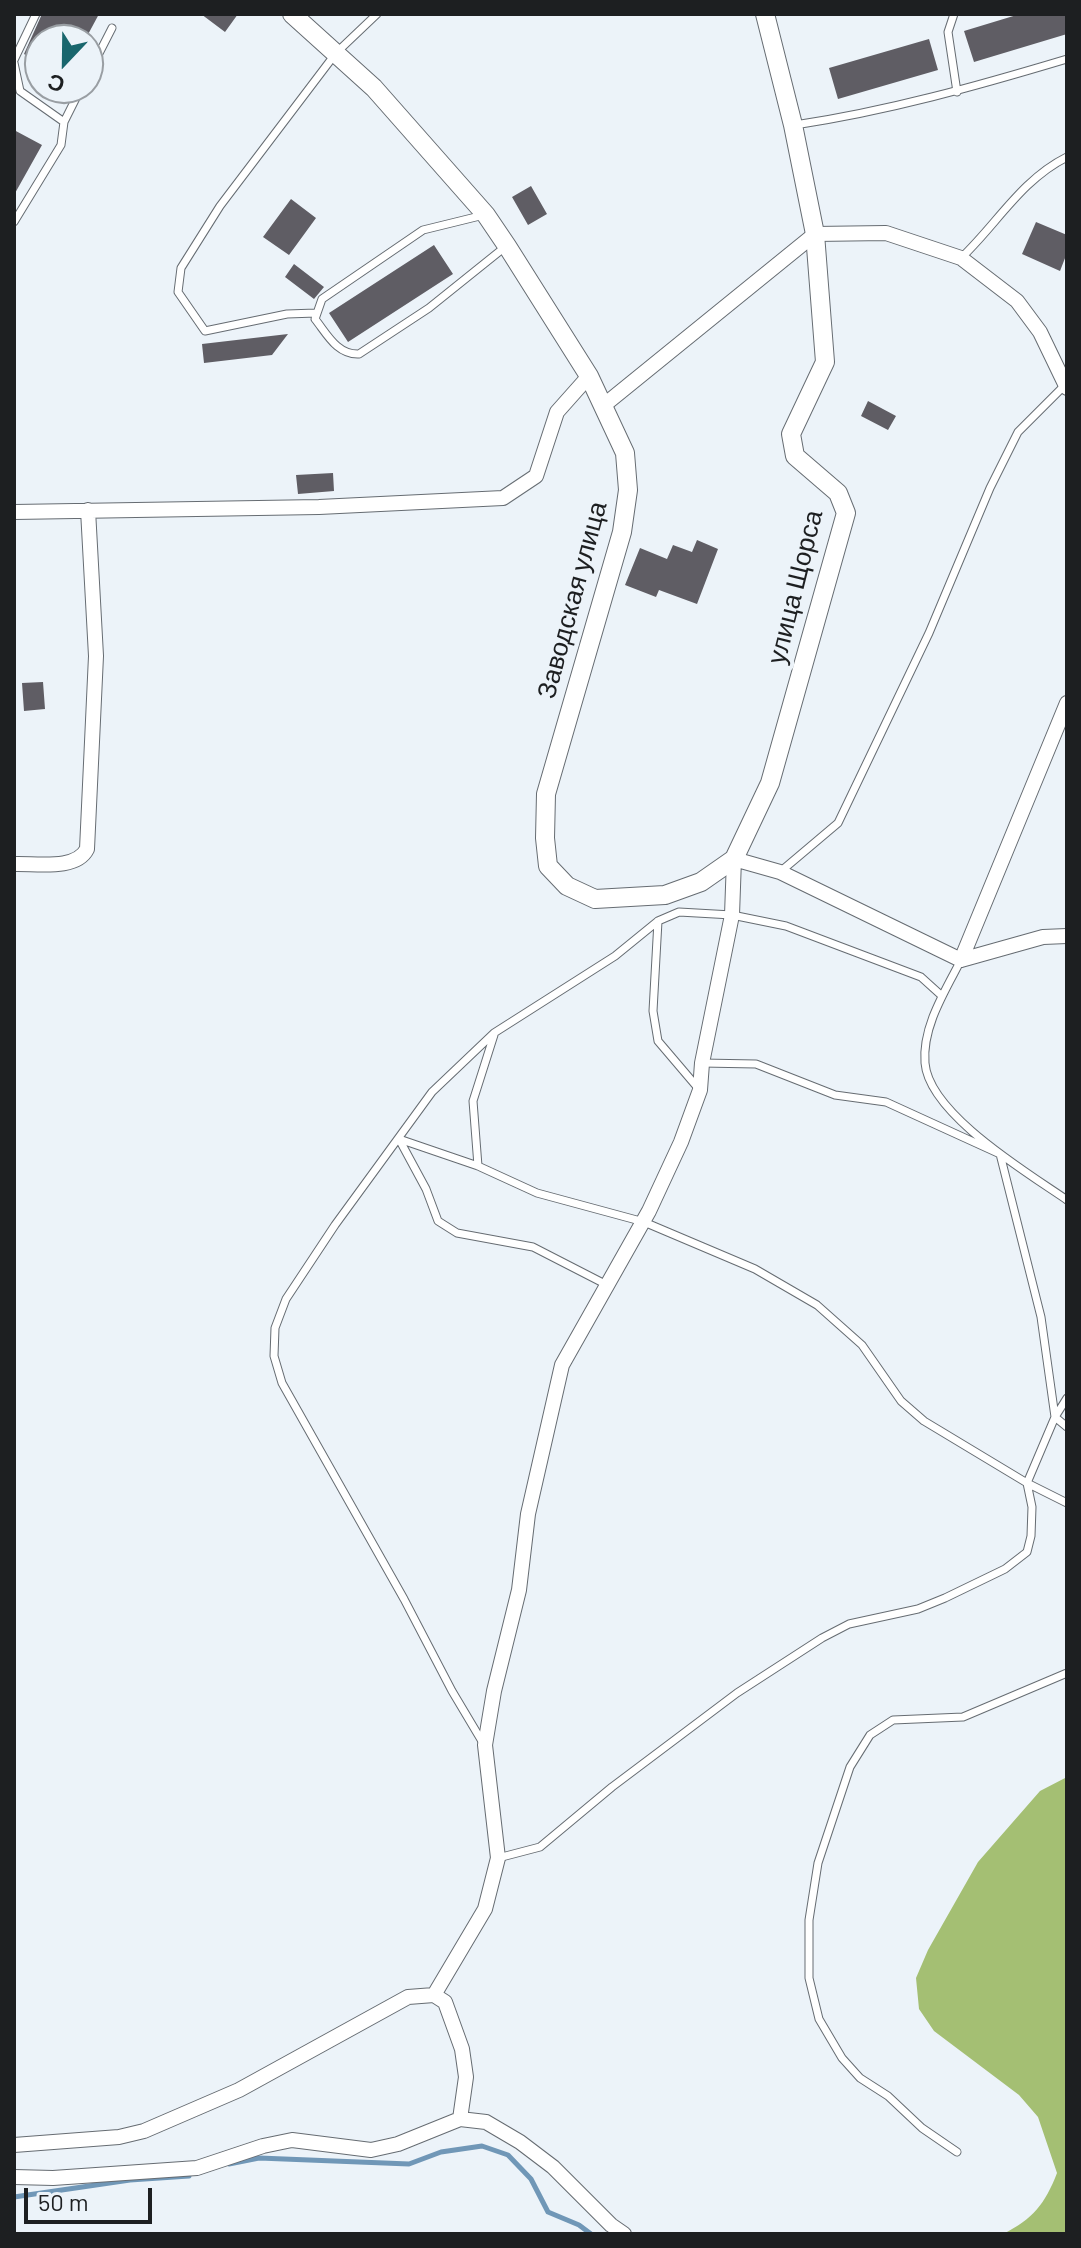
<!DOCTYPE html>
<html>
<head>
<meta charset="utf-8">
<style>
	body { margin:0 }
	#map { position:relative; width:1081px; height:2248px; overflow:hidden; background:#ecf3f9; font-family:Barlow,sans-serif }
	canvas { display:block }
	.frame { position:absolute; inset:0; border:16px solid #1d1f21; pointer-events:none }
	.north { position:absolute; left:24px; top:24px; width:80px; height:80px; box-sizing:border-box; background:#ecf3f9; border:2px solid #999ea3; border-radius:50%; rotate:202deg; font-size:22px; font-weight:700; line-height:32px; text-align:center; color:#1d1f21 }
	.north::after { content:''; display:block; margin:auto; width:28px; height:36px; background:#19666d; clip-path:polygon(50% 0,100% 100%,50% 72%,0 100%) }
	.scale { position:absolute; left:24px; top:2188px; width:128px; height:36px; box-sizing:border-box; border:4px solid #1d1f21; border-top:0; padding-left:10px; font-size:24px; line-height:28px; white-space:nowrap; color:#1d1f21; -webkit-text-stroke:6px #ecf3f9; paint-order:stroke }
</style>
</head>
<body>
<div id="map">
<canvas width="1081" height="2248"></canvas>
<div class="frame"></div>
<div class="north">С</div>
<div class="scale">50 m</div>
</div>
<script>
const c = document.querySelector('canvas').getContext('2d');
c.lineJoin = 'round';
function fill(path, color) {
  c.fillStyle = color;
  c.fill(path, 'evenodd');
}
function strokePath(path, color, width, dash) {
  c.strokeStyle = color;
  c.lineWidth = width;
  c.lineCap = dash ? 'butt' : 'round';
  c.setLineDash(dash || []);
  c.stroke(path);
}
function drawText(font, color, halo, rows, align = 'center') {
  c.font = font + ' Barlow,sans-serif';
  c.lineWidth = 8;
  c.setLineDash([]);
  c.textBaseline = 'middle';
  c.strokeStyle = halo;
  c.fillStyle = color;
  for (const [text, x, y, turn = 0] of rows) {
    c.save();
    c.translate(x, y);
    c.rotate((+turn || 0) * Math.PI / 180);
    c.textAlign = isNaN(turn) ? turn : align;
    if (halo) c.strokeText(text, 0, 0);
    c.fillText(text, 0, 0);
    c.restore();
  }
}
fill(new Path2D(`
	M1067 1777V2234H1003C1033 2219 1045 2204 1057 2173L1038 2117 1019 2095 934 2031 919 2009 916 1978 928 1950 978 1862 1040 1791Z`), '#a4bf73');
strokePath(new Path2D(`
	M229 2164 259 2158 409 2164 441 2152 482 2146 508 2155 531 2179 548 2212 579 2225 591 2234
	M14 2197 130 2180 189 2176`), '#7097b7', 5);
fill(new Path2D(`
	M42 14H99L85 40H40V63L24 54Z
	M201 14H238L225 32Z
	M1020 14H1067V34L974 62 964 31Z
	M929 39 938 70 838 99 829 68Z
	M14 130 42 145 14 195Z
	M531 186 547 214 528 225 512 197Z
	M291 199 316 218 289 255 263 237Z
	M1036 222 1067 235V253L1060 271 1022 254Z
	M434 245 453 274 348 342 329 313Z
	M294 264 324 287 314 299 285 277Z
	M288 334 272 355 204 363 202 344Z
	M868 401 896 416 888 430 861 416Z
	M333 473 334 491 298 494 296 475Z
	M697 540 718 549 697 604 659 590 656 597 625 585 640 548 667 559 673 545 692 552Z
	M43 682 45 709 24 711 22 683Z`), '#5f5d64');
const service = new Path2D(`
	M954 14 948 32 957 92
	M14 60 36 14
	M14 63 20 91 64 122 61 145 14 222
	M88 75 112 28
	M64 122 81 88
	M795 125C888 111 977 86 1067 59
	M484 215 423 230 322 299 315 319C327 334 337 355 359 354L429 308 505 247
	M961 258C997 224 1021 180 1067 157
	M316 313 287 314 205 331 178 292 181 268 220 206 336 53 377 14
	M780 872 838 823 929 633 990 488 1018 432 1065 385
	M658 921 653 1011 658 1041 698 1088
	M961 960C945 991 922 1027 925 1063 929 1114 1028 1173 1067 1200
	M702 1063 756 1064 835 1095 886 1102 1000 1154 1041 1317 1055 1417 1067 1427
	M399 1139 478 1166 537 1193 644 1222 755 1269 817 1305 862 1345 901 1401 924 1421 1027 1483 1067 1503
	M399 1139 426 1189 438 1221 457 1233 533 1247 607 1285
	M478 1166 473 1101 494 1035
	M483 1743 452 1691 404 1599 282 1383 274 1356 275 1328 286 1299 335 1225 432 1092 494 1033 615 956 658 921 679 912 732 915 786 926 921 977 942 996
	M498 1858 540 1847 612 1787 737 1693 822 1638 849 1624 918 1609 945 1598 1005 1569 1027 1552 1031 1536 1032 1507 1027 1483 1055 1417 1067 1398
	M957 2152 922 2128 888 2096 860 2078 842 2058 819 2019 809 1978V1920L818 1863 850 1767 870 1735 893 1720 963 1717 1067 1673`);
const minor = new Path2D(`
	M603 406 815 234 886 233 961 258 1017 301 1040 332 1067 388
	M14 512 319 507 503 498 536 476 557 412 589 376
	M14 864C35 863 76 871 87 849L96 656 88 510
	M961 960 1067 703
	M961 960 1043 937 1067 936
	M434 1995 485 1909 498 1858 485 1745 494 1691 519 1590 528 1514 562 1365 649 1211 681 1142 700 1090 702 1063 732 915 734 859 780 872 961 960
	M14 2145 119 2137 144 2131 239 2090 408 1997 434 1995 445 2002 462 2049 466 2077 460 2119
	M14 2177 53 2178 197 2168 263 2146 292 2140 371 2150 398 2144 460 2119 486 2122 520 2142 553 2167 611 2225 624 2234`);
const tertiary = new Path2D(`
	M292 14 374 88 486 215 507 246 589 376 625 453 628 490 622 532 546 794 545 838 548 866 567 886 595 899 665 895 701 882 734 859 770 783 846 513 838 493 795 456 791 434 825 362 815 234 793 125 765 14`);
strokePath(service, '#666c72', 9);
strokePath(minor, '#666c72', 16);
strokePath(tertiary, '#666c72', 20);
strokePath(service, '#fff', 7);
strokePath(minor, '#fff', 14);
strokePath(tertiary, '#fff', 18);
drawText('26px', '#1d1f21', '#ecf3f9', [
	["улица Щорса",795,587,-76],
	["Заводская улица",572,600,-75]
]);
</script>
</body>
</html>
